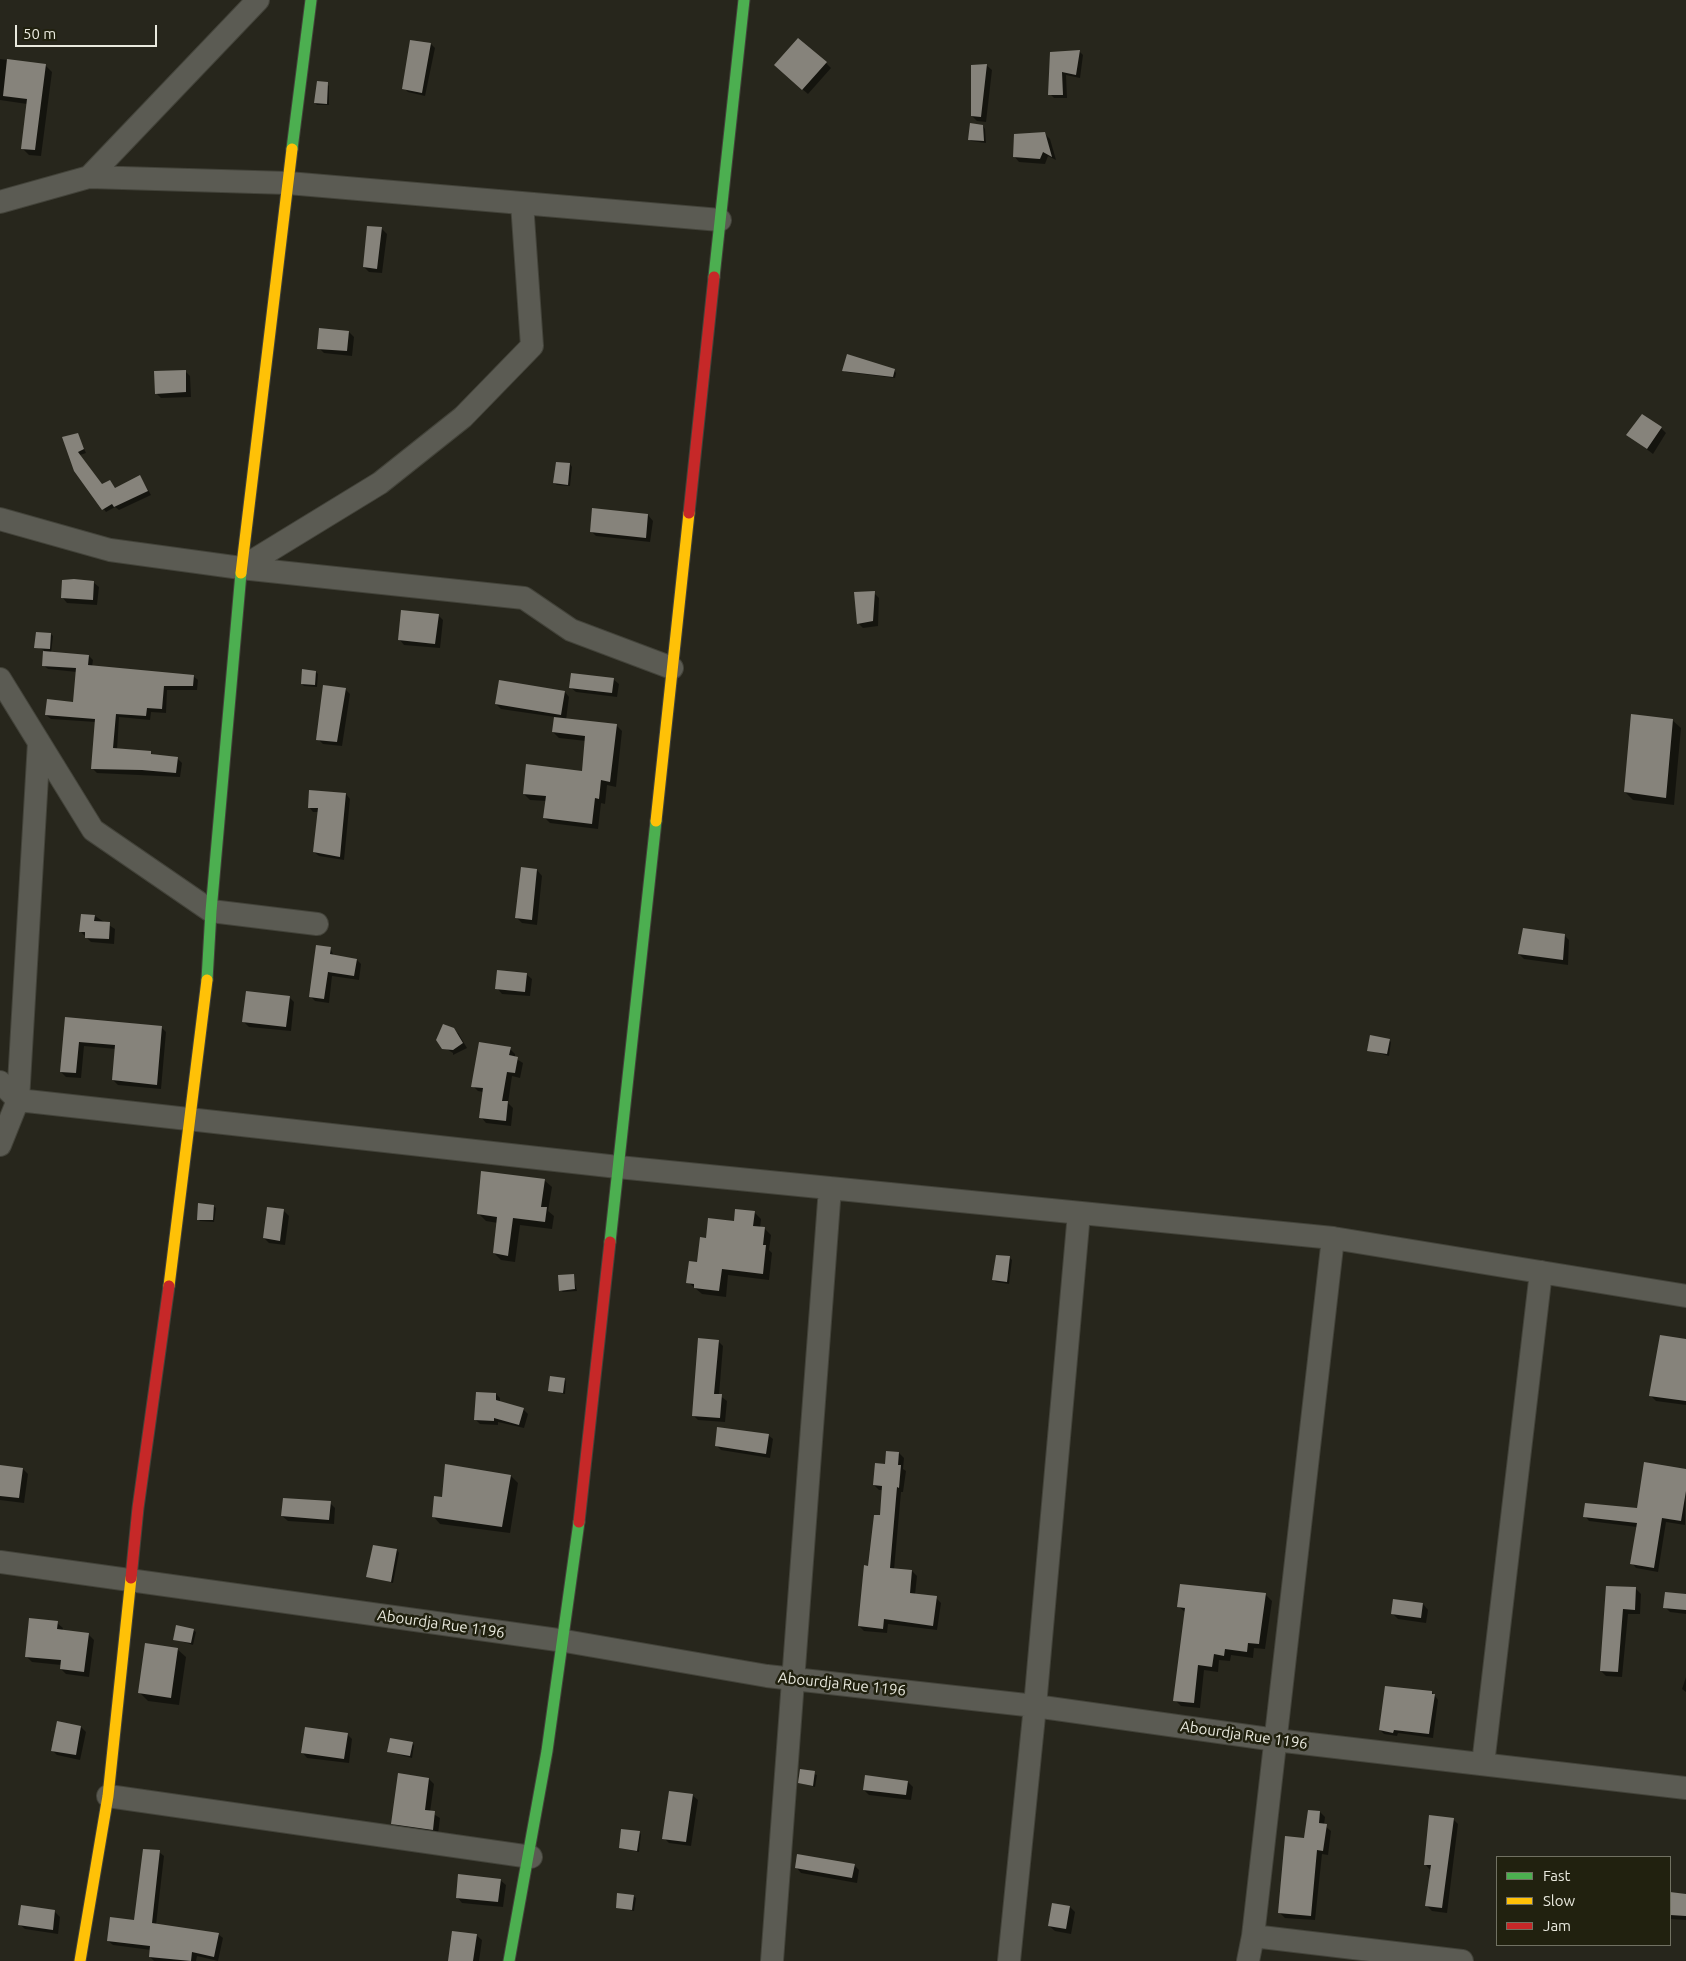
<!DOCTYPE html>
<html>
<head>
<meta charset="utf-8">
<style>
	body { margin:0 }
	#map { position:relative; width:1686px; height:1961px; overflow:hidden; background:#27261c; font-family:Ubuntu,sans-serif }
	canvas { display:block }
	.legend { position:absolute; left:1496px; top:1856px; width:175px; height:90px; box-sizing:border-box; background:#21210f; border:1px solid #717162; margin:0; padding:6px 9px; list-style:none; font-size:15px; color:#e9e9de }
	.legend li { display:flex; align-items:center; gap:10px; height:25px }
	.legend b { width:25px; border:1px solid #717162 }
	.scale { position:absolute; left:15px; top:25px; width:142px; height:22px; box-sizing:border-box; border:2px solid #e9e9de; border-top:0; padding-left:6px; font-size:15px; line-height:18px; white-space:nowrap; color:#e9e9de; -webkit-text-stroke:4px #21210f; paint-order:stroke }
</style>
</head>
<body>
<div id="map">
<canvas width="1686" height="1961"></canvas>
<ul class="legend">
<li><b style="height:6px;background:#4caf50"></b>Fast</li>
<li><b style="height:6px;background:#ffc107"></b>Slow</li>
<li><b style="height:6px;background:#c62828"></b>Jam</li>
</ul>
<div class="scale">50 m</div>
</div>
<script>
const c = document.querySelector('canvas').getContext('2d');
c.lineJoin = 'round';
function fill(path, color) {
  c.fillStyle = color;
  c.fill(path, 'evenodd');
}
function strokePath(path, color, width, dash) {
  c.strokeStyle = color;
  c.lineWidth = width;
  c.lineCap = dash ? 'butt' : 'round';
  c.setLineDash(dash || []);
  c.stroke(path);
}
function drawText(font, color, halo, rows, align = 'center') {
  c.font = font + ' Ubuntu,sans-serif';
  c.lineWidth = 5;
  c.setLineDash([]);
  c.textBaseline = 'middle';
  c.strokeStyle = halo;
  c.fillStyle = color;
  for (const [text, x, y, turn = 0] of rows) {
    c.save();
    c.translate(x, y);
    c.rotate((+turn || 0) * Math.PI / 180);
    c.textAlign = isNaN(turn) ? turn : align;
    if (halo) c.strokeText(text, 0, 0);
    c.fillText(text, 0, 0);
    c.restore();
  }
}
fill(new Path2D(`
	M431 44 435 48 425 96 408 92 404 88Z
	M1079 51 1083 55 1080 78 1066 75 1067 98H1054L1050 94 1051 53Z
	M0 59 45 65 52 72 41 156 29 155 22 148 27 104 0 100Z
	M826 63 831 68 808 94 780 70Z
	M986 65 992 70 986 122 977 121 972 116Z
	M327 84 329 86V105H317L315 103Z
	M983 126 985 129 986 143 971 141 969 139Z
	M1045 134 1050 139 1056 160 1048 156 1045 164 1019 162 1014 156Z
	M381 228 387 234 382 273 369 272 364 267Z
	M349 332 354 337 352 356 324 353 319 348Z
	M843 370H894L896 373 895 378 846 372Z
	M185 371 190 376 191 397 161 398 156 393Z
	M1661 428 1666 433 1653 454 1628 435Z
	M77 434 86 453 80 455 102 486 110 481 116 489 140 476 151 495 119 510 115 507 106 512 75 470Z
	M570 464 572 467 570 486 557 485 554 483Z
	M648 515 653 521 650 542 596 536 591 531Z
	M93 582 99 587 97 605 67 603 62 597Z
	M874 593 879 598 878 626 863 628 858 623Z
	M438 615 443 620 440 648 404 645 399 639Z
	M51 634 53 636 51 653 89 656 93 660 92 667 193 676 198 680 197 690H167L166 713 151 712 150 720 119 717 117 750 150 752 154 756 177 758 182 763 180 777 97 773 92 768 96 722 51 719 46 715 74 703 77 672 48 669 43 665 44 650 36 647Z
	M316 672 318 674 317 687 304 686 302 684Z
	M613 679 619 684 617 697 576 692 570 687Z
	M345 689 350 694 342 746 323 744 318 739Z
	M565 692 569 697 566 720 616 725 622 731 616 787 607 785 605 804 601 803 598 829 550 823 544 817 546 801 530 800 524 794 583 772 586 741 559 738 553 732 555 717 501 709 496 704Z
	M1672 720 1681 728 1674 805 1633 800 1625 792Z
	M346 794 350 799 344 860 319 856 314 852 319 812H313L309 807Z
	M537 870 542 876 537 925 522 923 517 918Z
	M95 916 115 929 114 944 91 942 80 931Z
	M1564 935 1569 940 1568 965 1524 959 1519 954Z
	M330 948 334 956 357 960 361 964 359 980 332 976 329 1003 315 1001 311 997Z
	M526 974 532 979 530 996 502 994 497 988Z
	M289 997 294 1002 291 1031 249 1027 244 1022Z
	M66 1018 161 1027 166 1032 161 1089 118 1085 113 1080 116 1049 84 1046 81 1078 66 1077 61 1072Z
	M443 1026 458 1033 467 1048 453 1055V1053L439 1044 438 1035Z
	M1389 1040 1391 1042 1389 1056 1368 1050Z
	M510 1049 515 1054V1058L523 1063 520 1078 512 1076 508 1103 513 1108 511 1126 486 1123 481 1117 483 1092 478 1091 473 1086Z
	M544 1180 552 1187 548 1211 554 1216 552 1229 520 1225 515 1262 501 1260 494 1253 498 1223 486 1221 479 1214Z
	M213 1206 216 1208 214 1222 200 1221 198 1219Z
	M284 1211 289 1216 285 1245 269 1243 264 1238Z
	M754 1212 761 1219 760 1228H764L771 1235 769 1250 772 1253 769 1280 728 1275 726 1297 702 1294 688 1282 698 1264 735 1223Z
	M1010 1258 1012 1260 1009 1284 996 1282 994 1280Z
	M573 1275 577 1291 563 1292 560 1290Z
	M1686 1340V1405L1656 1401 1651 1396Z
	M718 1341 723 1346 719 1395 727 1401 725 1422 698 1420 693 1415Z
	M564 1379 566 1381 565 1394 549 1390Z
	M496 1394 500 1398V1403L523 1409 528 1414 524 1428 498 1422V1425L480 1424 475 1419Z
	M768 1435 773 1439 770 1458 721 1450 716 1445Z
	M899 1453 904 1458 903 1469 906 1471 903 1492H901L894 1570 912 1571 917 1576 915 1595 936 1598 941 1603 937 1630 888 1624 887 1633 864 1631 859 1626 881 1517 883 1490H879L874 1485 886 1465Z
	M446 1466 511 1476 518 1483 510 1533 440 1524 433 1516 443 1499Z
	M0 1467 23 1469 28 1474 24 1503 0 1500Z
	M1686 1470 1685 1525 1666 1522 1658 1572 1636 1568 1632 1563 1637 1527 1589 1521 1585 1516 1638 1510Z
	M330 1503 335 1508 334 1524 288 1521 282 1516Z
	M397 1550 399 1553 393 1583 368 1576Z
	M1607 1588H1635L1641 1594 1640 1614H1628L1622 1677 1606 1676 1601 1671Z
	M1266 1595 1272 1601 1265 1649 1254 1648 1253 1658 1231 1655 1230 1661 1219 1660 1218 1672 1204 1670 1200 1708 1181 1706 1175 1700 1185 1612 1178 1606Z
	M1686 1596V1614L1670 1612 1665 1607Z
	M1423 1604 1428 1610 1426 1623 1398 1619 1393 1614Z
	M57 1623 63 1628 62 1631 88 1634 94 1640 89 1677 66 1674 61 1669V1665L32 1662 26 1656Z
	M193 1630 196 1632 193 1645 174 1639Z
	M177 1649 186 1657 179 1705 148 1701 140 1693Z
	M1686 1677V1692L1682 1689Z
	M1432 1692 1438 1700 1433 1738 1398 1733 1397 1736 1384 1734 1380 1730Z
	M81 1727 86 1732 80 1760 57 1755 52 1750Z
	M347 1734 352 1739 349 1763 307 1758 302 1752Z
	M412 1743 414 1745 412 1758 388 1752Z
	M801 1770 817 1775 815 1787 800 1783Z
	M429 1779 434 1784 430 1812 440 1818 438 1834 398 1828 393 1823Z
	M908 1782 913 1787 911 1800 869 1795 864 1790Z
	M692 1795 698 1800 691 1846 669 1843 664 1838Z
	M1320 1812 1325 1817 1324 1825 1331 1831 1328 1855 1322 1854 1315 1920 1285 1918 1280 1913 1305 1840Z
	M1453 1819 1458 1824 1447 1913 1432 1911 1427 1906 1430 1870 1425 1864Z
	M639 1832 641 1834 639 1852 620 1848Z
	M159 1852 164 1856 156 1925 218 1934 223 1938 218 1961 197 1956 196 1961H154L150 1957 151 1950 113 1945 108 1941 135 1921Z
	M854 1865 859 1870 857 1883 801 1873 796 1867Z
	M500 1880 506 1885 503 1907 462 1903 457 1897Z
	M1670 1893 1686 1895V1920L1670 1919Z
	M633 1896 636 1898 634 1911 617 1907Z
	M22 1907 55 1912 60 1917 58 1934 25 1929 19 1924Z
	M1070 1907 1075 1912 1071 1934 1055 1931 1049 1926Z
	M476 1935 482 1940 479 1961H450Z`), '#0007');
fill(new Path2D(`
	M798 38 827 62 802 90 774 65Z
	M410 40 431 43 422 93 402 89Z
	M1080 50 1076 75 1062 72 1063 95H1048L1050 52Z
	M7 59 46 64 35 150 21 149 27 99 3 96Z
	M987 64 981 117 971 116V65Z
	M317 81 328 82 327 104 314 103Z
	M970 123 983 125 984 141 968 140Z
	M1045 132 1052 157 1043 152 1040 159 1013 157 1014 134Z
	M367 226 382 227 377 269 363 267Z
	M319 328 349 331 347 351 317 349Z
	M847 354 895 369 893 377 842 371Z
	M186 370V392L155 394 154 371Z
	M1642 414 1662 427 1647 449 1626 435Z
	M78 433 84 449 78 452 102 484 110 480 115 488 140 475 148 491 114 507 112 504 102 510 74 471 62 437Z
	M556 462 570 463 568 485 553 483Z
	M592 508 648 514 646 538 590 532Z
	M74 579 94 581 93 600 61 598 62 580Z
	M875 591 873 621 857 624 854 592Z
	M401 610 439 614 435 644 398 640Z
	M36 632 51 633 50 649 34 648Z
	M43 651 89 655 88 665 194 675 193 686H164L162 709 147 708 146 716 116 714 113 748 151 751V754L178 757 176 773 142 770 91 769 95 719 45 715 47 699 73 702 76 668 42 666Z
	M302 669 316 671 315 685 301 684Z
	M571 673 614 678 612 693 569 688Z
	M499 680 565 691 561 715 495 704Z
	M323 685 346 688 337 742 316 740Z
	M1631 714 1673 719 1666 798 1624 792Z
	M554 717 617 724 610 782 601 780 599 799 595 798 592 824 543 818 546 796 523 794 526 764 582 771 585 736 552 732Z
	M309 790 346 793 340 857 313 852 318 808H308Z
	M521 867 537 869 532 920 515 918Z
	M81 914 95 915 94 921 110 922 109 939 85 938V932H79Z
	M1523 928 1565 934 1563 960 1518 954Z
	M316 945 331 947 330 954 357 959 354 976 328 972 324 999 309 997Z
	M497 970 527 973 525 992 495 989Z
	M246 991 290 996 286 1027 242 1022Z
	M65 1017 162 1026 157 1085 112 1080 115 1045 79 1042 76 1073 60 1072Z
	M443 1024 454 1028 463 1043 453 1050 442 1049 436 1040Z
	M1370 1035 1390 1039 1387 1054 1367 1051Z
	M479 1042 511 1047 509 1055 518 1057 515 1073 507 1072 502 1101H508L506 1121 479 1118 483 1088 471 1087Z
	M481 1171 545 1179 541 1207H547L545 1222 513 1218 508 1256 493 1253 497 1217 477 1214Z
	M198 1203 214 1205 213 1220H197Z
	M267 1207 284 1209 280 1241 263 1238Z
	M735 1209 755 1211 753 1226 765 1227 763 1245H766L763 1274 722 1269 719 1291 694 1288V1284L686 1283 689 1261 697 1262 700 1237 706 1238 708 1218 734 1221Z
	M996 1255 1010 1256 1007 1282 992 1280Z
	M574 1274 575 1289 559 1291 558 1275Z
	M1660 1335 1686 1339V1401L1649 1396Z
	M698 1338 719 1340 714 1394H722L720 1418 692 1416Z
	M550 1376 565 1378 563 1393 548 1391Z
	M476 1392 496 1393V1400L524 1408 519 1425 494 1418V1421L474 1420Z
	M717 1427 769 1434 766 1454 715 1446Z
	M886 1451 899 1452 898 1465H901L899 1488 897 1487 890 1568 912 1570 910 1593 937 1596 933 1626 884 1619 883 1629 858 1626 864 1565 868 1566 874 1515H880L882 1486 873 1485 875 1463 885 1464Z
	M1644 1462 1686 1469V1491L1681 1521 1662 1518 1654 1568 1630 1564 1637 1523 1583 1517 1585 1503 1637 1508Z
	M445 1464 511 1475 502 1527 432 1517 434 1496 442 1497Z
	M0 1465 23 1468 19 1498 0 1496Z
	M283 1498 331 1501 329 1520 281 1516Z
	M373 1545 397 1549 391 1582 366 1577Z
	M1180 1584 1266 1593 1259 1644 1248 1643 1247 1652 1225 1649 1224 1656 1214 1654 1212 1667 1198 1665 1194 1703 1173 1701 1185 1608 1177 1607Z
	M1606 1586 1636 1587 1635 1610 1623 1609 1618 1672 1600 1671Z
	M1665 1592 1686 1594V1610L1663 1608Z
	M1393 1599 1423 1603 1421 1618 1391 1614Z
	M29 1618 58 1621 57 1629 89 1633 84 1672 60 1669 61 1660 25 1657Z
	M176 1625 194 1629 191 1643 173 1640Z
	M145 1643 178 1648 171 1698 138 1693Z
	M1385 1686 1432 1691V1694H1435L1429 1734 1394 1730 1393 1733 1379 1730Z
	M57 1721 81 1726 76 1755 51 1751Z
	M305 1727 348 1733 344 1759 301 1753Z
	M390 1738 413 1742 410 1756 387 1752Z
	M800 1769 815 1771 813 1786 798 1783Z
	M398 1773 429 1778 425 1810 435 1811 433 1830 391 1824Z
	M865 1775 908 1781 906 1795 863 1790Z
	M669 1791 693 1794 686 1842 662 1839Z
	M1308 1810 1320 1811 1319 1823 1327 1824 1323 1851 1317 1850 1311 1916 1278 1913 1285 1836 1304 1838Z
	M1429 1815 1454 1818 1442 1908 1425 1906 1431 1865H1424Z
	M621 1829 640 1831 637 1851 619 1848Z
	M143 1849 160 1850 152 1923 219 1933 214 1957 192 1952 191 1961 149 1957 150 1946 107 1941 110 1917 134 1920Z
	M797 1854 855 1864 852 1878 795 1868Z
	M458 1874 501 1879 498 1902 456 1898Z
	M1670 1892 1686 1894V1916L1670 1915Z
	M617 1893 634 1895 632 1910 616 1908Z
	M1052 1903 1070 1906 1066 1929 1048 1926Z
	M21 1905 55 1910 53 1930 18 1925Z
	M452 1931 477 1934 473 1961H448Z`), '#86837b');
const street = new Path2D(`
	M89 177 258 0
	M0 202 89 177 288 183 720 220
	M0 519 110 550 241 568 524 598 571 630 672 668
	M241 568 380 483 463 417 532 346 522 203
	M0 679 93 830 211 911 317 924
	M0 1082 18 1100 618 1167 1333 1238 1686 1296
	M0 1145 18 1100 39 742
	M0 1562 565 1641 767 1676 1035 1706 1276 1740 1686 1788
	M1483 1764 1541 1272
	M108 1796 531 1857
	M1253 1936 1462 1961
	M772 1961 830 1188
	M1009 1961 1035 1706 1079 1213
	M1248 1961 1253 1936 1333 1238`);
const fast = new Path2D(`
	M292 149 311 0
	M714 277 744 0
	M207 980 211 911 241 573
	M610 1242 656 821
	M509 1961 547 1751 579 1522`);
const slow = new Path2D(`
	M241 573 292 149
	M656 821 689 513
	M169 1286 207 980
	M80 1961 108 1796 131 1578`);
const jam = new Path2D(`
	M689 513 714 277
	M579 1522 610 1242
	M131 1578 138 1508 169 1286`);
strokePath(street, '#43433a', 24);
strokePath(fast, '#43433a', 13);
strokePath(slow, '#43433a', 13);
strokePath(jam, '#43433a', 13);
strokePath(street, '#5b5b53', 22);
strokePath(fast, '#4caf50', 11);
strokePath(slow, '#ffc107', 11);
strokePath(jam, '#c62828', 11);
drawText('15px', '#e9e9de', '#21210f', [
	["Abourdja Rue 1196",441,1624,8],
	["Abourdja Rue 1196",842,1684,6],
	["Abourdja Rue 1196",1244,1735,8]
]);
</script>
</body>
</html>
